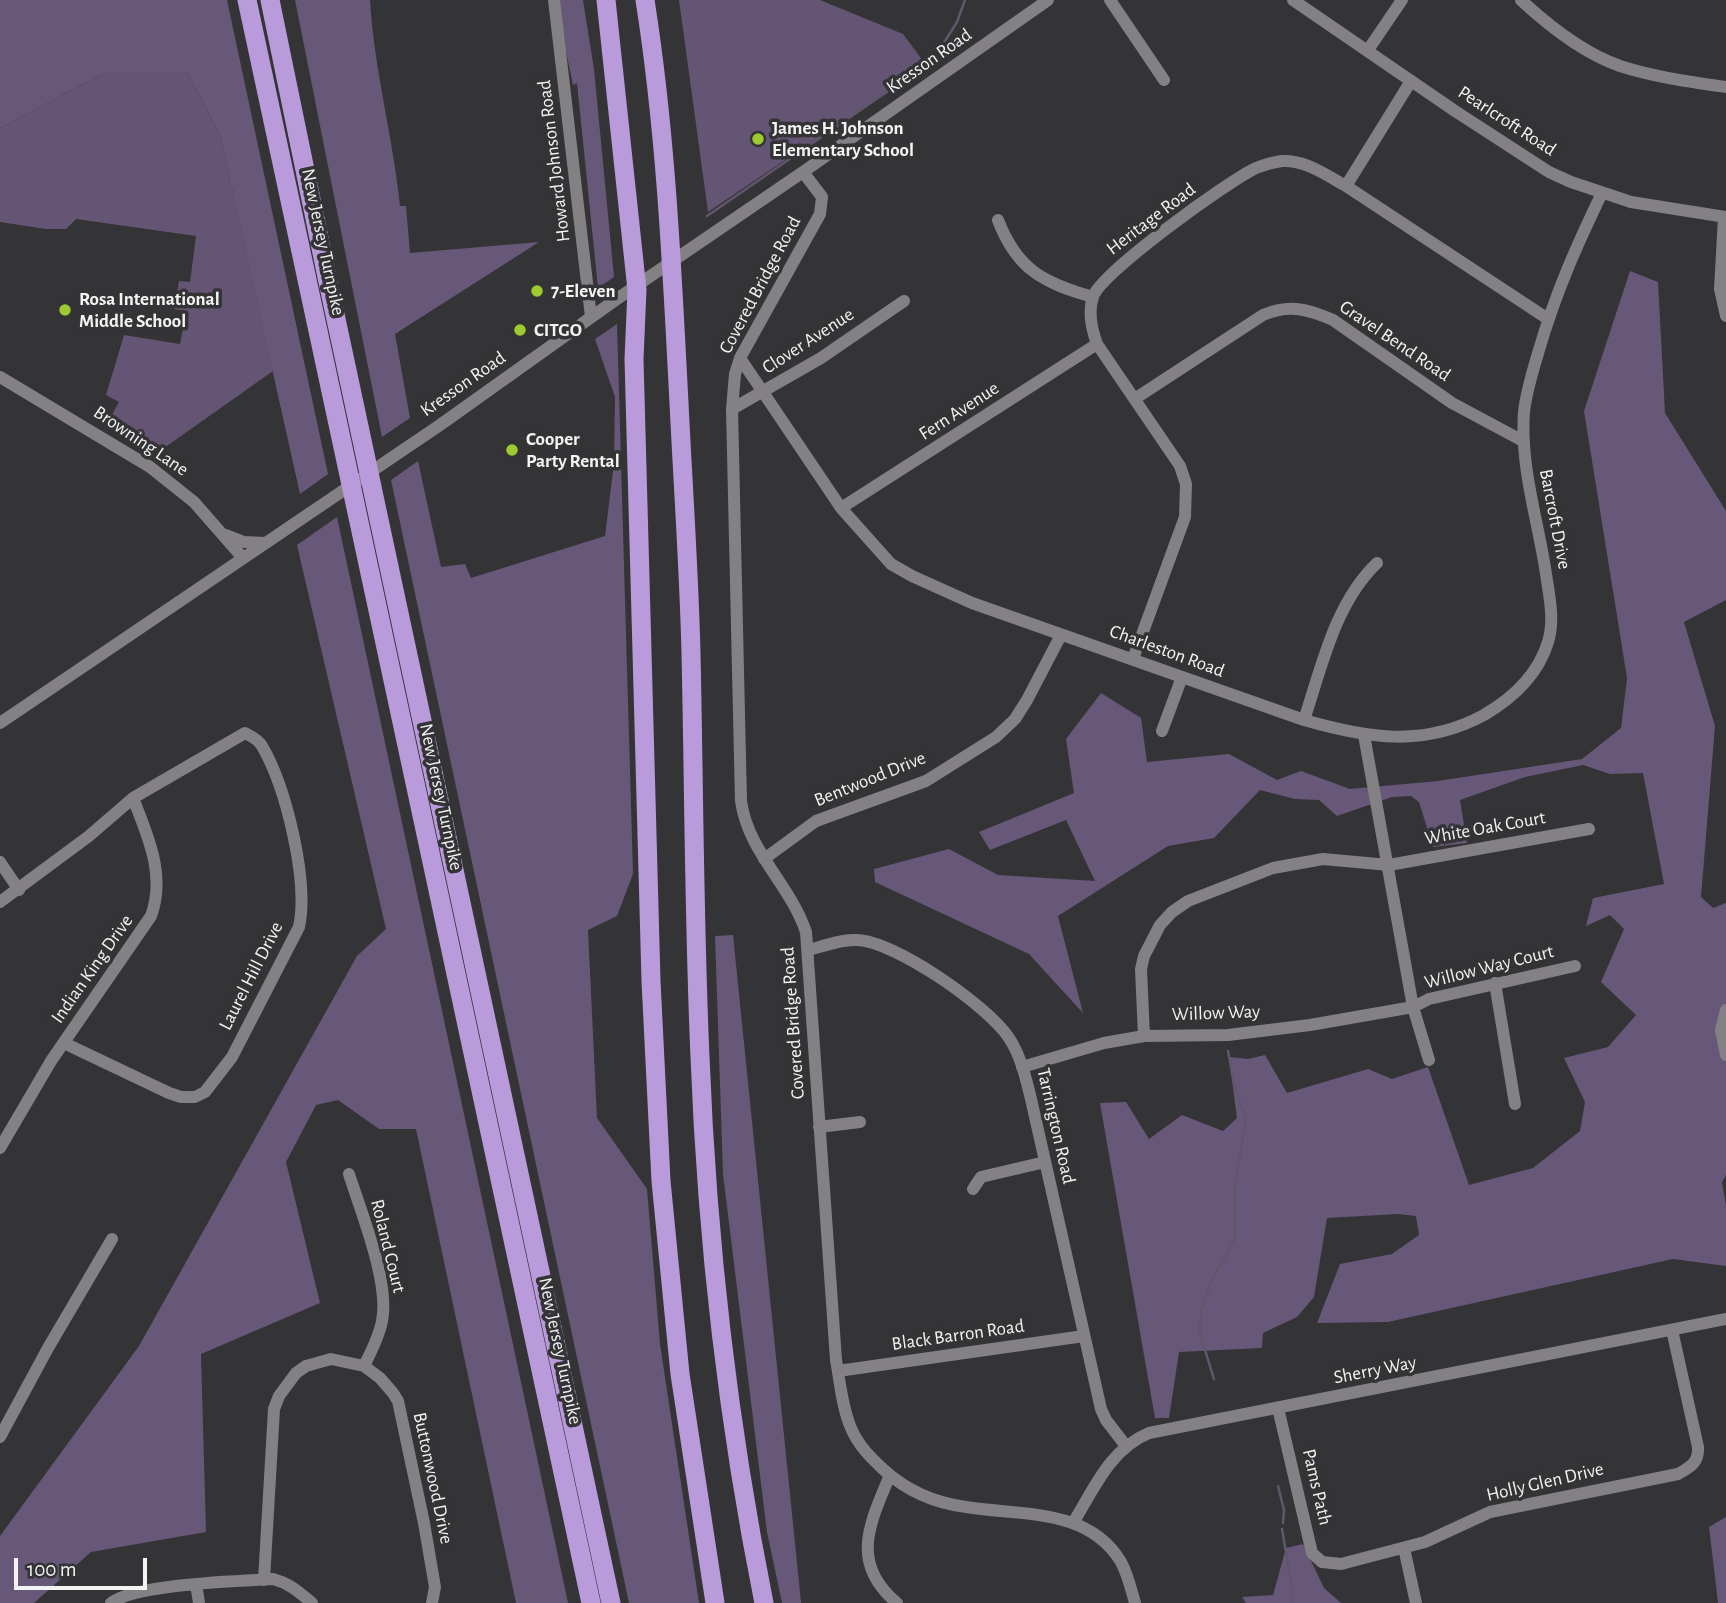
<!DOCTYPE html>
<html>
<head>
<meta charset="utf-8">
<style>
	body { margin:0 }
	#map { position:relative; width:1726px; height:1603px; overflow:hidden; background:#343335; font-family:"Alegreya Sans",sans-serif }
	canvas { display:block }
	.scale { position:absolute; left:14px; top:1558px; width:133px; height:32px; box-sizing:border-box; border:4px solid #f3f3f4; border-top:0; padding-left:9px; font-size:21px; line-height:24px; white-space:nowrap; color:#f3f3f4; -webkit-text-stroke:5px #343335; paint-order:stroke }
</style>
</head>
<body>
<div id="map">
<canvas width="1726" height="1603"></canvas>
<div class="scale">100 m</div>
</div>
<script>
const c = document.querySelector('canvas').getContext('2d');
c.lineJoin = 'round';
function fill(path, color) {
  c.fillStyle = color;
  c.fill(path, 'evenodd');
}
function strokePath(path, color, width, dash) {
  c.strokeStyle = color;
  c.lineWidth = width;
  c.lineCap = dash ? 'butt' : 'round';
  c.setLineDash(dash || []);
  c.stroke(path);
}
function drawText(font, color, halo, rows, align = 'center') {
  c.font = font + ' "Alegreya Sans",sans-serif';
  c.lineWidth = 7;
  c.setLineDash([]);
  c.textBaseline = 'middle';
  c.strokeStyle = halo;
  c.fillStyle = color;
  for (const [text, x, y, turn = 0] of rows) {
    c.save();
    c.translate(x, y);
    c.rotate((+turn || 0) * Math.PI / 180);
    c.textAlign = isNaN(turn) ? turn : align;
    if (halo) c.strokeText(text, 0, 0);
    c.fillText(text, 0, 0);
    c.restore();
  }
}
fill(new Path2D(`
	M679 0H820L903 34 926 65 708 212Z
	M106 72H187L220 135 273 371 157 453 107 424 119 402 106 395 124 335 180 344 186 311 174 309 179 281 190 282 196 236 76 219 66 229H46L0 222V128Z`), '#645575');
fill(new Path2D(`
	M0 0H227L328 474 300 494 220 135 187 72H106L0 128Z
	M295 0H370C374 69 393 137 400 206H406L410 253 539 242 395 334 410 418 382 437Z
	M555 0H583L594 69 614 277 598 288 577 83 573 85Z
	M1630 271 1658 282 1665 413 1726 511V600L1684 622 1715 726 1701 897 1713 908 1726 903V1175L1722 1182 1726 1206V1266L1673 1259 1388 1322 1317 1323 1340 1264 1392 1254 1419 1235 1416 1216 1398 1214 1327 1218 1314 1297 1297 1317 1263 1333 1262 1348 1179 1352 1169 1418H1155L1100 1103 1126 1102 1149 1139 1182 1115 1223 1131 1237 1118 1229 1057 1248 1059 1265 1055 1287 1093 1368 1069 1392 1079 1428 1067 1469 1185 1533 1168 1580 1131 1585 1102 1564 1058 1608 1047 1636 1015 1601 982 1624 929 1610 915 1586 926 1593 898 1664 884 1643 773 1610 774 1583 765 1525 777 1460 800 1467 843 1433 847 1419 802 1411 796 1392 797 1337 816 1319 800 1295 799 1260 790 1214 838 1168 846 1058 916 1083 1013 1029 954 875 882 874 869 949 849 998 875 1095 881 1066 820 990 850 979 832 1074 793 1066 739 1101 693 1141 718 1147 762 1229 754 1277 780 1301 771 1350 789 1438 781 1582 759 1621 728 1627 678 1584 411Z
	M617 324 633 874 617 916 588 930 597 1118 647 1189 660 1344 699 1603H629L391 480 418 461 441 567 465 564 471 578 605 536 614 463 615 397 595 339Z
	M337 517 568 1603H516L416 1129H379L338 1100 316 1105 286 1162 320 1303 201 1354 206 1532 91 1552 34 1603H0V1536L139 1346 357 956 386 929 297 545Z
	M733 935 801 1602V1603H782L767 1532 723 1174 715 936Z
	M1726 1517V1603H1718L1709 1527Z
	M1303 1544 1324 1588 1341 1603H1246L1242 1597 1273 1595 1286 1548Z`), '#67587a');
strokePath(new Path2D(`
	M940 49 957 22 965 0
	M707 216 920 69
	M1214 1379 1200 1334 1201 1311 1210 1284 1235 1238V1184L1246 1119 1235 1089 1228 1051
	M1278 1486 1284 1510 1283 1523
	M1282 1529 1291 1581 1292 1603`), '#61566b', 2.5);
strokePath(new Path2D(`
	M554 0 591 317
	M1110 0 1164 80
	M1293 0 1455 111 1549 172 1571 182 1631 202 1726 217
	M1521 0C1549 26 1583 53 1620 66 1654 77 1691 82 1726 87
	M1368 50 1402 0
	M803 172 822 197 820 214 740 358 735 374 732 409 741 801C748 852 790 884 806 932L836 1360C840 1382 842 1407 851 1428 858 1445 870 1457 884 1470 907 1491 935 1503 966 1507 1020 1516 1088 1507 1121 1562 1128 1575 1131 1589 1135 1603
	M1346 186 1411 81
	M1724 217 1720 289 1726 316
	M998 220C1017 270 1044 283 1093 297
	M740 358 841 508 891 564 912 576 972 603 1304 720C1367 738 1423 748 1484 715 1513 698 1538 675 1548 642 1555 620 1549 595 1546 574 1538 520 1520 467 1524 412 1526 392 1533 370 1539 350 1556 292 1576 247 1602 193
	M0 377 150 467 194 502 243 558
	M1136 398 1263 315C1289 304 1308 309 1333 320L1452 403 1523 441
	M732 409 821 358 904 301
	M841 508 1097 344
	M226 535 244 542 266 543
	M1133 659 1185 517 1186 484 1180 466 1097 344C1092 330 1088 311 1093 297 1100 273 1230 180 1256 168 1264 165 1274 162 1282 161 1306 160 1326 175 1346 186L1548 319
	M1304 720C1322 666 1335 603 1377 563
	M0 723 440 425 614 301 803 172 1048 0
	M1162 731 1182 677
	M1364 735 1413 1007 1429 1060
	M764 859 816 821 926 781 996 737 1015 719 1027 700 1061 635
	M0 862 19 890
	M0 902 89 836 133 798 245 733C251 736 259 740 262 746 286 787 309 881 299 927L232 1057 205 1092 195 1097H181L169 1093 64 1043
	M809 950C823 946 842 939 857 940 895 941 988 1006 1009 1038 1021 1056 1026 1079 1031 1099L1101 1409 1106 1420 1126 1446
	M1495 983 1515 1104
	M1726 1010 1721 1030 1726 1055
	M1144 1036 1141 969 1144 956 1160 925 1172 912 1188 901 1273 868 1323 859 1389 865 1589 829
	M1022 1067 1104 1043 1144 1036 1228 1035 1310 1025 1413 1007 1429 999 1575 966
	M819 1127 860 1122
	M0 1148 51 1061 151 916C166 875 148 837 133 798
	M349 1174C361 1212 390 1283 382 1321 379 1337 371 1352 364 1366
	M973 1189 981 1177 1045 1162
	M838 1371 1084 1336
	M1278 1408 1312 1553 1322 1562 1341 1564 1425 1542 1490 1512 1678 1474C1690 1467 1699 1463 1698 1447L1672 1330
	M0 1437 48 1348 112 1239
	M890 1475C870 1523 849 1563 897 1603
	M1073 1523C1094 1489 1110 1449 1149 1433L1726 1319
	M1404 1548 1416 1603
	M264 1580 274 1409 279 1396 296 1373 306 1366 331 1359 364 1366 380 1378 393 1393 398 1401 424 1523 435 1587 432 1603
	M196 1584 199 1603
	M111 1603C136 1584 238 1581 273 1579 289 1583 299 1592 312 1603`), '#838184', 12);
strokePath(new Path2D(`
	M247 0 591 1603
	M270 0 327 277 611 1603
	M606 0 637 290 634 359 651 981 661 1181 680 1374 715 1603
	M645 0C666 133 672 269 679 403 683 486 689 570 691 653 694 788 694 923 700 1057 707 1240 728 1424 764 1603`), '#b99bdc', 19);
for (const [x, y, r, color] of [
	[758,139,7,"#9dca30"],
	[537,291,7,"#9dca30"],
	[65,310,7,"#9dca30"],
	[520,330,7,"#9dca30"],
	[512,450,7,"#9dca30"]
]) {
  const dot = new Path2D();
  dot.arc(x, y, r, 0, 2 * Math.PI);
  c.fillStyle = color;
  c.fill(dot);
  strokePath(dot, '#343335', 2.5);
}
drawText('19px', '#f3f3f4', '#343335', [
	["Kresson Road",929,61,-35],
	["Pearlcroft Road",1507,121,33],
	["Howard Johnson Road",554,161,-97],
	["Heritage Road",1151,219,-37],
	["New Jersey Turnpike",323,242,78],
	["Covered Bridge Road",760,285,-62],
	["Clover Avenue",808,341,-33],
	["Gravel Bend Road",1395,341,34],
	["Kresson Road",463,384,-35],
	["Fern Avenue",959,411,-33],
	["Browning Lane",141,441,34],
	["Barcroft Drive",1555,519,79],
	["Charleston Road",1167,651,20],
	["Bentwood Drive",870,779,-22],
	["New Jersey Turnpike",441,797,78],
	["White Oak Court",1485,828,-10],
	["Willow Way Court",1489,967,-14],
	["Indian King Drive",92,969,-55],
	["Laurel Hill Drive",251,976,-63],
	["Willow Way",1216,1013,-2],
	["Covered Bridge Road",793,1023,-94],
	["Tarrington Road",1056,1126,77],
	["Roland Court",388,1246,76],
	["Black Barron Road",958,1335,-8],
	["New Jersey Turnpike",560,1351,78],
	["Sherry Way",1375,1370,-11],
	["Buttonwood Drive",433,1478,78],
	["Holly Glen Drive",1545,1482,-13],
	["Pams Path",1317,1487,77]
]);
drawText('bold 19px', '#f3f3f4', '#343335', [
	["James H. Johnson",772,128],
	["Elementary School",772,150],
	["7-Eleven",551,291],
	["Rosa International",79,299],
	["Middle School",79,321],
	["CITGO",534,330],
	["Cooper",526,439],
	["Party Rental",526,461]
], 'left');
</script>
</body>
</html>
